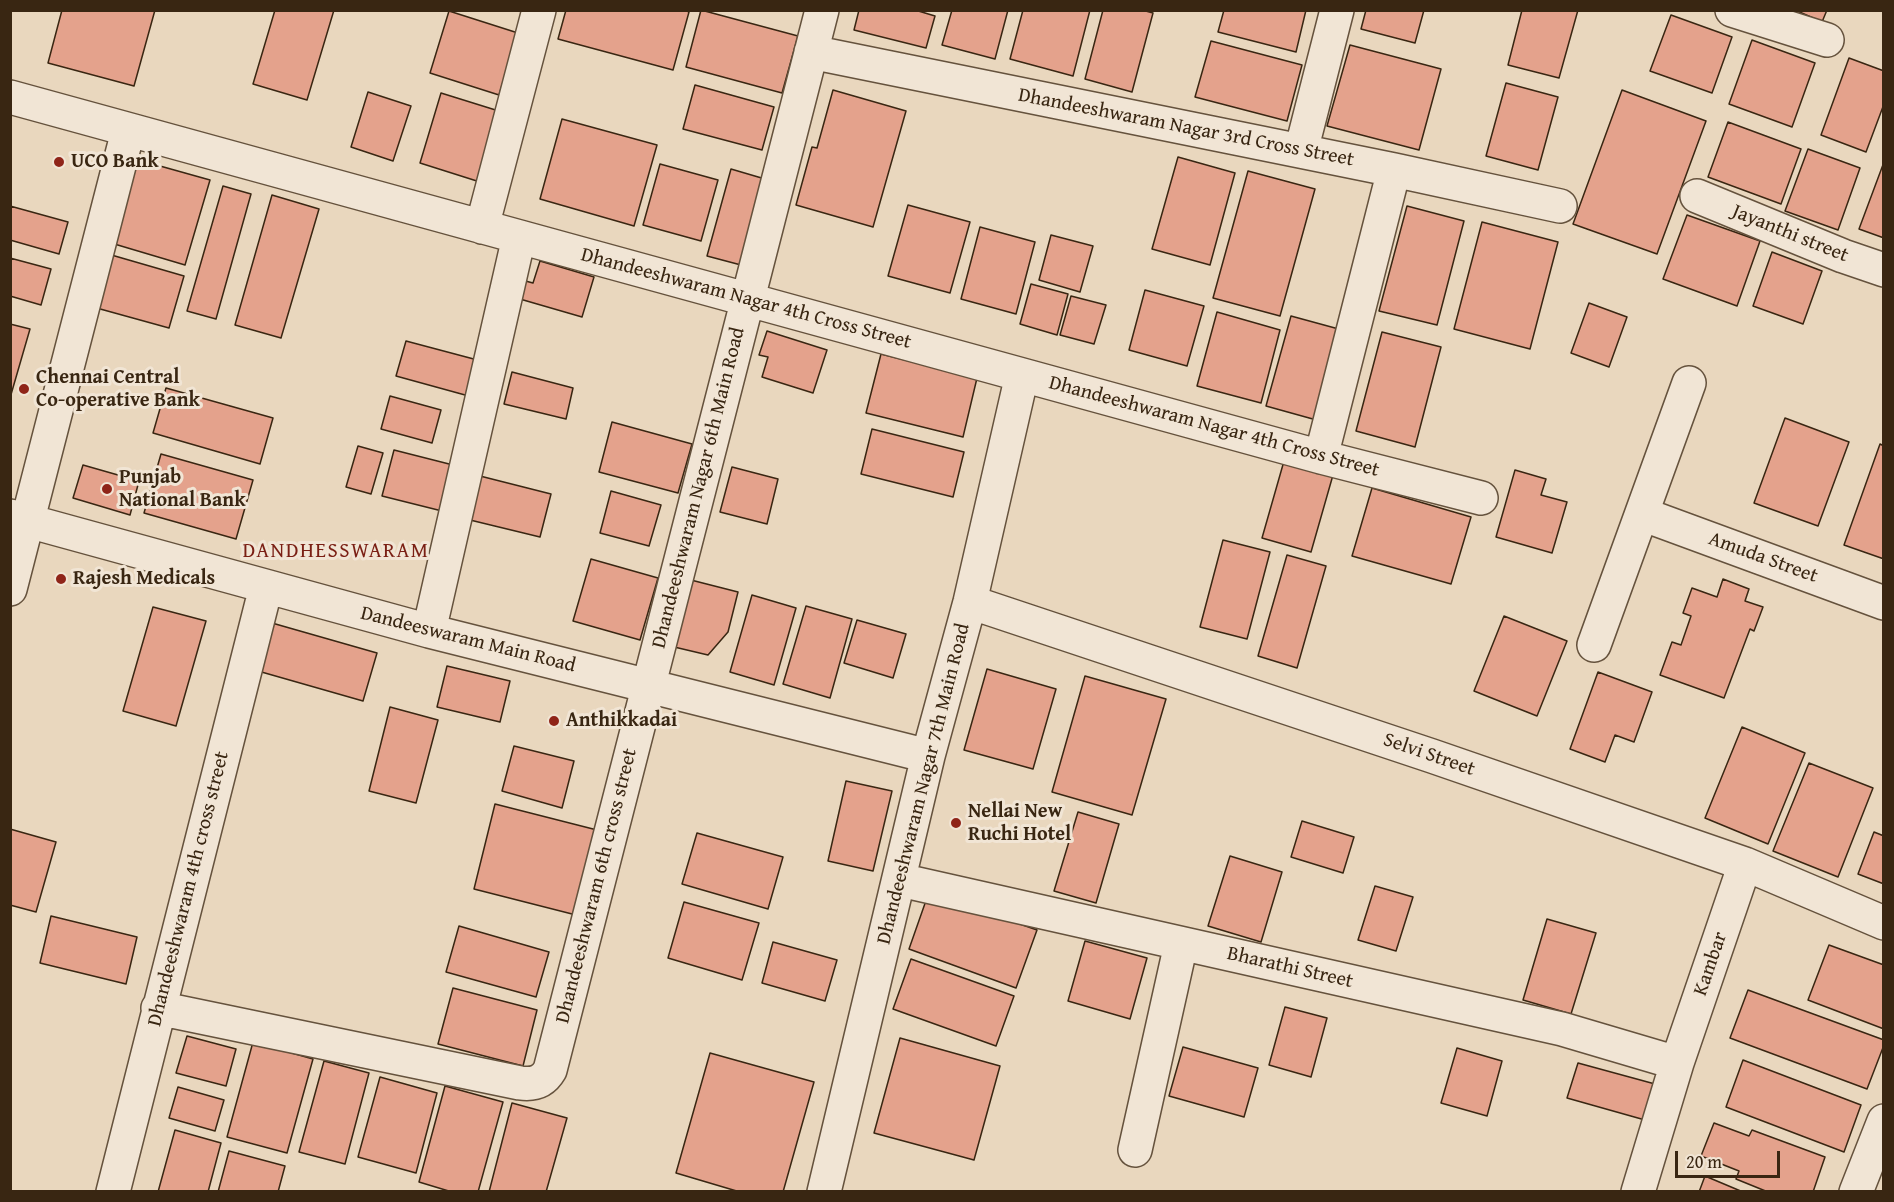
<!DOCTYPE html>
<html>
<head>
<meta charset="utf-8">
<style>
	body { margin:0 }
	#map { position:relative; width:1894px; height:1202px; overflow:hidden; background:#e9d7be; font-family:"Gentium Book Plus",serif }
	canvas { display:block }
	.frame { position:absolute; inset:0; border:12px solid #392612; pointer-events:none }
	.scale { position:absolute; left:1675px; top:1151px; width:105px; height:27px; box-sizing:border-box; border:3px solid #392612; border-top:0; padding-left:8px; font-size:18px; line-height:21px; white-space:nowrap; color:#392612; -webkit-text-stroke:4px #f1e5d5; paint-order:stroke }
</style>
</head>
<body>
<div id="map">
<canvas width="1894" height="1202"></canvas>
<div class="frame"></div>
<div class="scale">20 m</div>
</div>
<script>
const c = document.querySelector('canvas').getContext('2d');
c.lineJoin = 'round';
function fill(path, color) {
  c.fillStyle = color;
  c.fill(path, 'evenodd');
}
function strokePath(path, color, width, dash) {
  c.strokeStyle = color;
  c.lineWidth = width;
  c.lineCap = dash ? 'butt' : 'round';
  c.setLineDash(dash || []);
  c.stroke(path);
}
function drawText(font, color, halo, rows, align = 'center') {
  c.font = font + ' "Gentium Book Plus",serif';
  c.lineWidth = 6;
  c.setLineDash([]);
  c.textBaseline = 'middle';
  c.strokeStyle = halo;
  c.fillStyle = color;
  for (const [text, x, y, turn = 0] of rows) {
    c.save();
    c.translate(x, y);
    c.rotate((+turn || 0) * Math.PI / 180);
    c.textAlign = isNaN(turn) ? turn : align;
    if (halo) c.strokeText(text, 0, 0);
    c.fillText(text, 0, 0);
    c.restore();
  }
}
const building = new Path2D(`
	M62 10H155L134 86 48 63Z
	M275 10H334L307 100 253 84Z
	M566 10H685L689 12 673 70 558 39Z
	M701 10 798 36 782 93 686 67Z
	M859 10H915L935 16 926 48 854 30Z
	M952 10H1008L995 59 942 45Z
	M1023 10H1090L1073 76 1010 59Z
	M1103 10H1142L1153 13 1132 92 1085 79Z
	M1224 10H1306L1296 52 1218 32Z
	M1366 10H1424L1415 43 1361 29Z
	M1522 10H1578L1559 78 1508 65Z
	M1795 10H1827L1822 22Z
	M449 11 518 33 499 95 430 73Z
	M1671 15 1732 37 1712 93 1650 71Z
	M1752 40 1815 63 1792 127 1729 104Z
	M1211 41 1302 65 1287 121 1195 97Z
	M1350 45 1441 69 1419 150 1327 126Z
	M1849 58 1884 71V104L1866 152 1821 135Z
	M1506 83 1558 97 1538 170 1486 156Z
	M695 85 774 107 762 150 683 129Z
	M833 90 906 111 873 227 796 205 812 147 817 148Z
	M1622 90 1706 121 1657 254 1573 224Z
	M368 92 411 106 393 161 351 147Z
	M441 93 502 112 480 182 420 163Z
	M562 119 657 145 634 226 540 199Z
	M1728 122 1801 149 1781 204 1708 177Z
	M1808 149 1860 168 1838 230 1785 211Z
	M1178 157 1235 173 1210 265 1152 249Z
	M135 159 210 180 185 265 111 243Z
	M1884 162V238L1859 229Z
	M660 164 718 180 701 241 643 225Z
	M731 169 765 179 741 265 707 256Z
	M1248 171 1315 189 1280 316 1213 298Z
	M223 186 251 194 216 319 187 311Z
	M272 195 319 209 281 338 235 325Z
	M908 205 970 222 950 293 888 276Z
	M10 206 68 222 59 254 10 240Z
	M1407 206 1464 221 1437 325 1379 311Z
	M1687 215 1760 241 1737 306 1663 279Z
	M1482 222 1558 242 1530 349 1454 329Z
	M980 227 1035 242 1016 314 961 299Z
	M1051 235 1093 246 1080 292 1039 280Z
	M1772 252 1822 271 1803 324 1753 306Z
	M108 254 184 276 169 328 93 307Z
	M10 258 51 269 41 305 10 296Z
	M540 261 594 277 582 317 513 297 518 279 533 283Z
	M1031 284 1068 294 1057 335 1020 324Z
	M1145 290 1204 306 1187 366 1129 350Z
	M1071 296 1106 305 1094 344 1060 335Z
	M1589 303 1627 317 1609 367 1571 353Z
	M1217 312 1280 330 1261 403 1197 386Z
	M1291 316 1346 331 1320 421 1266 406Z
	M10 324 30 329 10 398Z
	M767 331 827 350 813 393 762 377 768 357 759 355Z
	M1382 332 1441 347 1415 447 1356 431Z
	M406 341 485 362 476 398 396 376Z
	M881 354 977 378 963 437 866 413Z
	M512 372 573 388 566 419 504 404Z
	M166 388 273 418 260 464 153 433Z
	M390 396 441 410 432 443 381 429Z
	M1785 418 1849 442 1818 526 1754 503Z
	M612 422 692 444 678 493 599 472Z
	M872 429 964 452 953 497 861 474Z
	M1880 444 1884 446V559L1844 545Z
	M358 446 383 453 371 494 346 487Z
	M394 450 457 466 446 512 382 496Z
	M161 454 253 480 236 539 144 513Z
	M1284 461 1333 475 1311 552 1262 538Z
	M83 465 139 481 130 515 73 498Z
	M732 467 778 479 767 524 720 512Z
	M1515 470 1546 479 1541 495 1567 502 1552 553 1496 537Z
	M480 476 551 494 540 537 470 520Z
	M1372 488 1471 517 1451 584 1352 556Z
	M611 491 661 505 649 546 600 533Z
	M1223 540 1270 552 1247 639 1200 627Z
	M1287 555 1326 566 1297 668 1258 656Z
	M591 559 658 578 640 640 573 621Z
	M687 579 738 592 728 632 708 655 670 646Z
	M1723 579 1749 589 1745 601 1763 607 1754 631 1750 629 1724 698 1660 675 1672 642 1681 645 1691 616 1683 613 1692 588 1717 597Z
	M752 595 796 608 774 685 730 672Z
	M806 606 852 619 830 698 783 684Z
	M153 607 206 621 176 726 123 711Z
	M1504 616 1567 641 1537 716 1474 691Z
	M857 620 906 634 893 678 844 663Z
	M272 623 377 653 363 701 258 671Z
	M447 666 510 681 500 722 437 707Z
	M987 669 1056 689 1033 769 964 750Z
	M1598 672 1652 692 1634 742 1615 735 1605 762 1570 749Z
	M1085 676 1166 699 1132 815 1052 792Z
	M390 707 438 720 416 803 369 791Z
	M1742 727 1805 753 1768 844 1705 818Z
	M514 746 574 761 562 808 502 791Z
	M1809 763 1873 788 1838 877 1773 851Z
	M846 781 892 791 873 871 828 861Z
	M495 804 597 830 576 915 474 889Z
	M1078 812 1119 824 1096 903 1054 891Z
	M1302 821 1354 837 1343 873 1291 857Z
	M10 829 56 842 36 912 10 905Z
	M1874 832 1884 836V884L1858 874Z
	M697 833 783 857 768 909 682 884Z
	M1230 856 1282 872 1261 942 1208 926Z
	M1375 886 1413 897 1396 951 1358 940Z
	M929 892 1037 930 1016 988 909 949Z
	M684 902 759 923 742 980 668 958Z
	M51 916 137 937 126 984 40 963Z
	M1547 919 1596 933 1571 1014 1523 1000Z
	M459 926 549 952 536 997 446 972Z
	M1085 941 1147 958 1130 1019 1068 1001Z
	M773 942 837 960 825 1001 762 983Z
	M1829 945 1884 965V1029L1808 1000Z
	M911 959 1014 996 996 1046 893 1009Z
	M453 988 537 1010 523 1066 438 1044Z
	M1748 990 1884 1040V1045L1867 1089 1730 1038Z
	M1285 1007 1327 1018 1311 1077 1269 1065Z
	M187 1036 236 1049 226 1086 176 1073Z
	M900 1038 1000 1066 974 1160 874 1133Z
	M253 1042 313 1059 287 1153 227 1137Z
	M1183 1047 1258 1068 1244 1117 1169 1096Z
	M1457 1048 1502 1061 1487 1116 1441 1103Z
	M710 1053 814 1082 783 1192H740L676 1173Z
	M1743 1060 1861 1105 1844 1152 1726 1107Z
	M324 1061 369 1073 345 1164 299 1152Z
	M1578 1063 1655 1084 1645 1120 1567 1098Z
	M380 1077 437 1093 416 1173 358 1157Z
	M445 1086 503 1102 478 1192H452L419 1182Z
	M178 1087 224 1100 215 1131 169 1118Z
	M512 1103 567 1118 546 1192H489Z
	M1714 1123 1749 1136 1752 1130 1825 1157 1813 1192H1768L1736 1179 1739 1171 1701 1156Z
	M175 1130 221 1143 208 1192H158Z
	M229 1151 285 1166 278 1192H218Z
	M1705 1176 1743 1192H1699Z`);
fill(building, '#e4a28c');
strokePath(building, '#392612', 1.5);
const minor = new Path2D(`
	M1732 10 1827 40
	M811 52 1394 170 1560 206
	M10 97 1321 457 1481 498
	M1301 151 1337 10
	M1697 196 1843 256 1884 270
	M482 227 539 10
	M1321 457 1394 170
	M1642 514 1884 603
	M10 516 429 631 928 756
	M10 589 128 131
	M970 602 1432 756 1745 864 1884 923
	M429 631 519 237
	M1594 645 1689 383
	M900 880 1562 1029 1677 1063
	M158 1008 520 1083C534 1085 543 1082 550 1070L822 10
	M1135 1150 1181 944
	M113 1192 266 587
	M824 1192 928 756 970 602 1022 375
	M1638 1192 1677 1063 1745 864
	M1856 1192 1884 1121`);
strokePath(minor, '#65523d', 36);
strokePath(minor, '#f1e5d5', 33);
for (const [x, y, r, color] of [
	[59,162,6,"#8f2418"],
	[24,389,6,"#8f2418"],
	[107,489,6,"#8f2418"],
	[61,579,6,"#8f2418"],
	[554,721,6,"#8f2418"],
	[956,823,6,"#8f2418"]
]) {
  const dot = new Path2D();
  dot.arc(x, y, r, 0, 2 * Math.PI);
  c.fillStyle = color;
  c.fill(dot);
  strokePath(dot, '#f1e5d5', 2);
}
drawText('20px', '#392612', '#f1e5d5', [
	["Dhandeeshwaram Nagar 3rd Cross Street",1186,128,11],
	["Jayanthi street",1790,234,22],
	["Dhandeeshwaram Nagar 4th Cross Street",746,299,15],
	["Dhandeeshwaram Nagar 4th Cross Street",1214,427,15],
	["Dhandeeshwaram Nagar 6th Main Road",699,488,-76],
	["Amuda Street",1763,558,20],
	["Dandeeswaram Main Road",468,640,14],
	["Selvi Street",1429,755,19],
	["Dhandeeshwaram Nagar 7th Main Road",924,784,-76],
	["Dhandeeshwaram 6th cross street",597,886,-76],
	["Dhandeeshwaram 4th cross street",189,889,-76],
	["Kambar",1711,964,-71],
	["Bharathi Street",1290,968,13]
]);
drawText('bold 20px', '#392612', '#f1e5d5', [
	["UCO Bank",71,162],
	["Chennai Central",36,378],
	["Co-operative Bank",36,401],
	["Punjab",119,478],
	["National Bank",119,501],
	["Rajesh Medicals",73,579],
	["Anthikkadai",566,721],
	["Nellai New",968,812],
	["Ruchi Hotel",968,835]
], 'left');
c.letterSpacing = '1.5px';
drawText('21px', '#7a1f14', '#f1e5d5', [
	["DANDHESSWARAM",336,552]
]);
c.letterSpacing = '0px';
</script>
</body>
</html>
